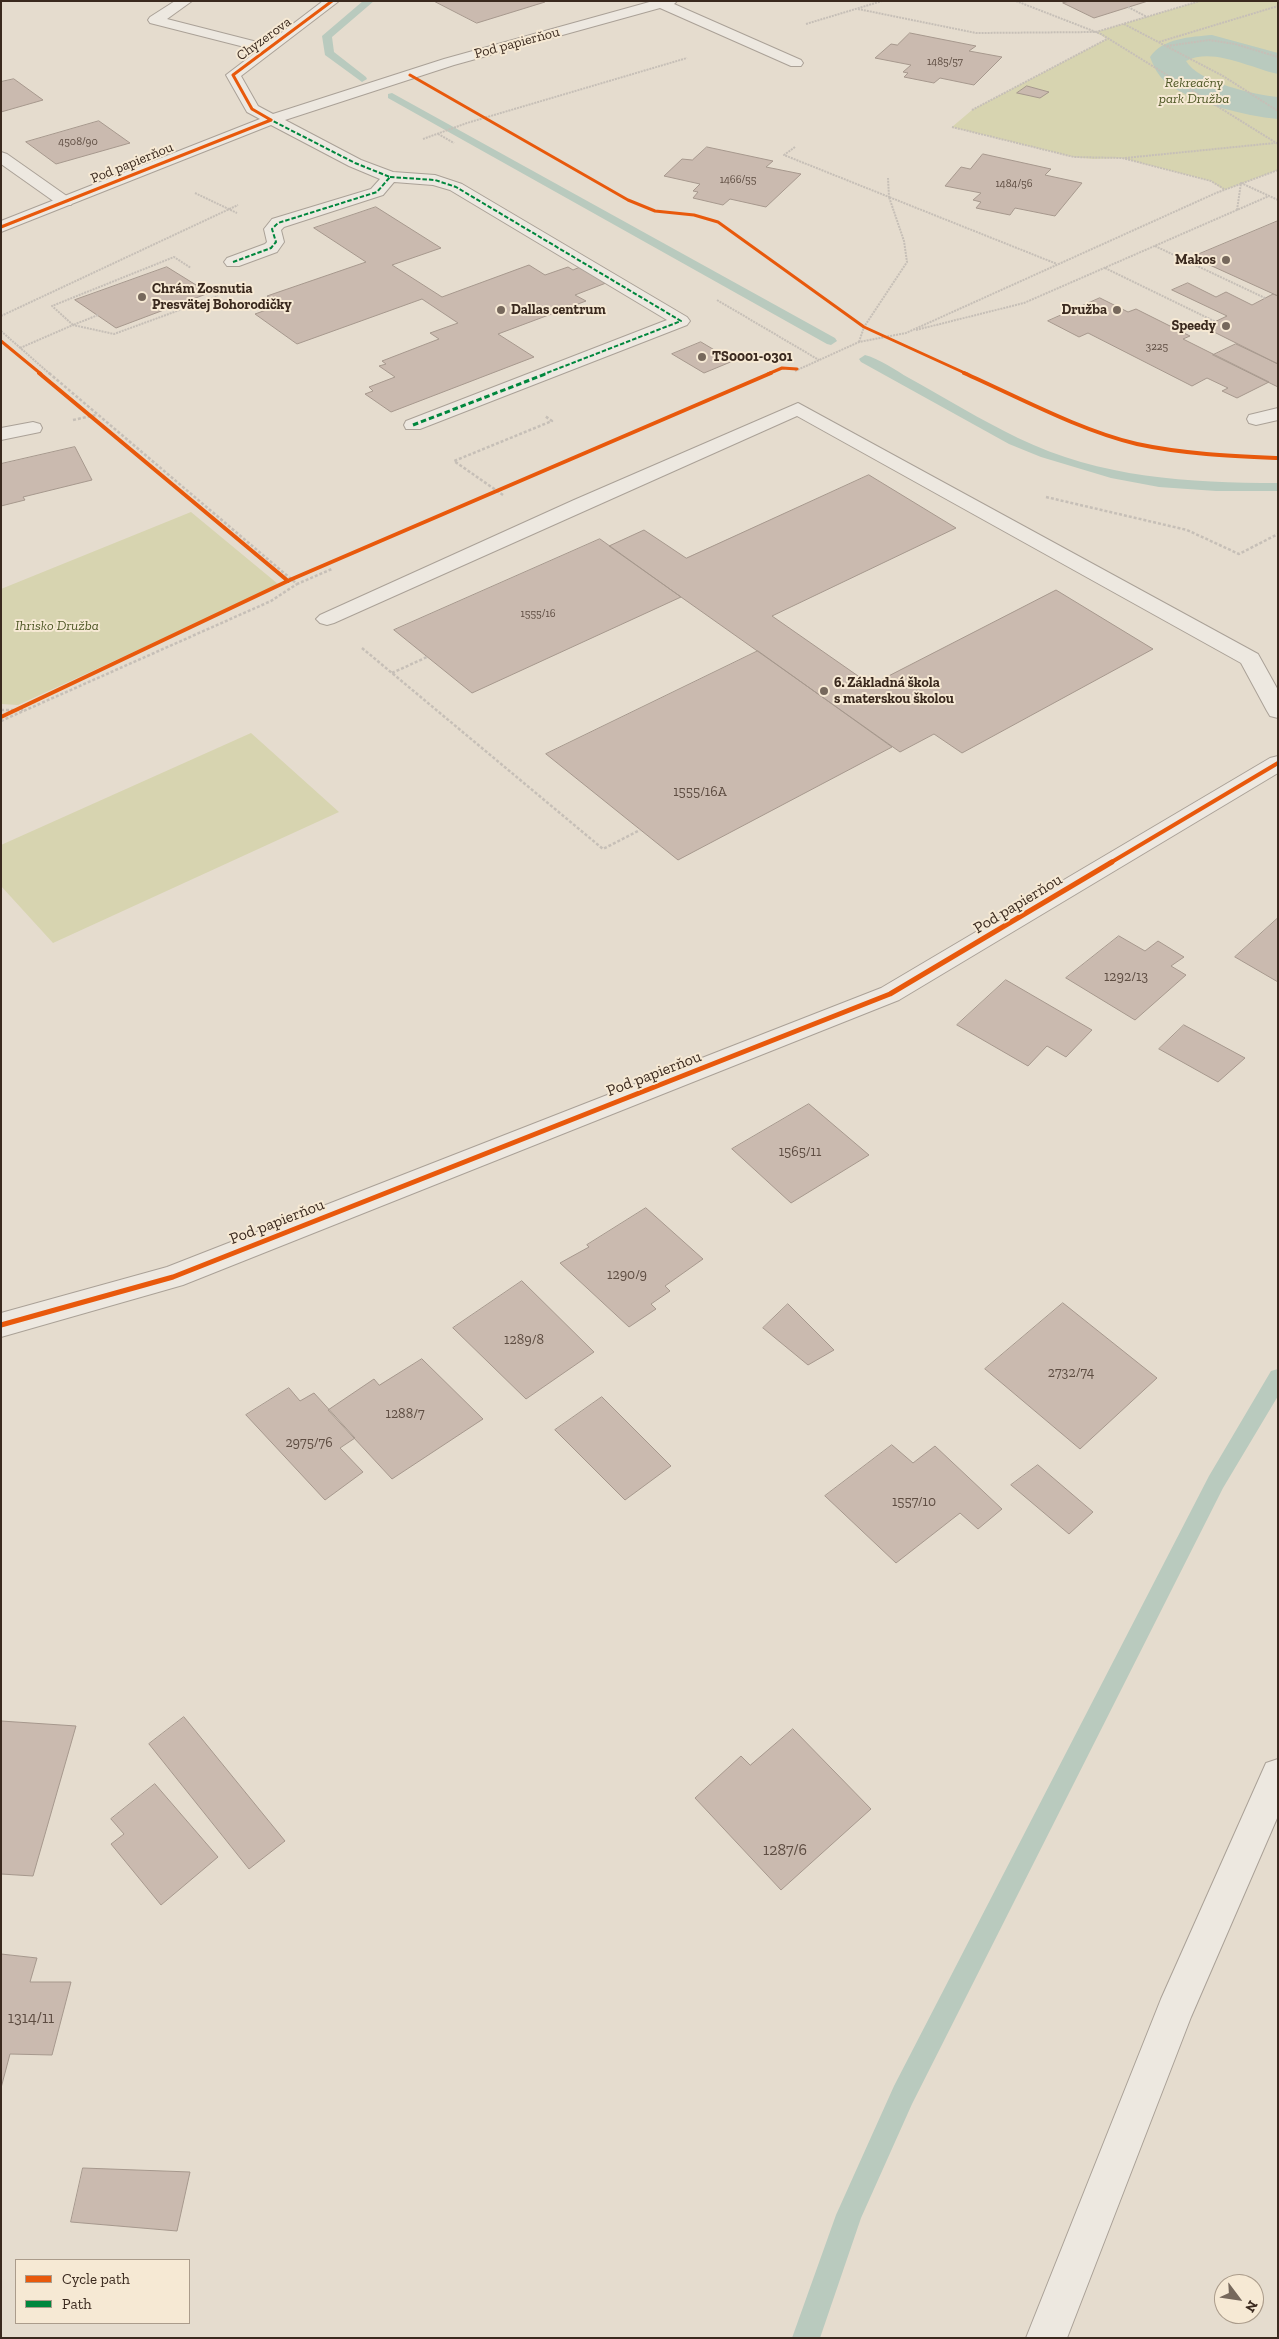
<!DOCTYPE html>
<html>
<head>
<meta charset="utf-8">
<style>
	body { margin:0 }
	#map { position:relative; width:1279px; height:2339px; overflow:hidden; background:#e5dcce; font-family:"Zilla Slab",serif }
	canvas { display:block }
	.frame { position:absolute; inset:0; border:2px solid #3a291e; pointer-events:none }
	.legend { position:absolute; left:15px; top:2259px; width:175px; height:65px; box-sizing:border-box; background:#f6e9d4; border:1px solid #ab9c8b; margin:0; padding:6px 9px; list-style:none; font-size:15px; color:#3a291e }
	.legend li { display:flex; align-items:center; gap:10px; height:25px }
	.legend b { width:25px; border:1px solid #ab9c8b }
	.north { position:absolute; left:1214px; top:2274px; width:50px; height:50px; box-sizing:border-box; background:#f6e9d4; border:1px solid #ab9c8b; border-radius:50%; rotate:121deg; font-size:14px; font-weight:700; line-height:20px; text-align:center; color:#3a291e }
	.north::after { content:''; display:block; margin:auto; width:18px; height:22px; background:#76685c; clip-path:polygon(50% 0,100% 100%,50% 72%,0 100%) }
</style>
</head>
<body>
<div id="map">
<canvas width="1279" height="2339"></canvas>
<div class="frame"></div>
<ul class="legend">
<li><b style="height:6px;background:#e8590c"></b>Cycle path</li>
<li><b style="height:6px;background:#00873e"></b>Path</li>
</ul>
<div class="north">N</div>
</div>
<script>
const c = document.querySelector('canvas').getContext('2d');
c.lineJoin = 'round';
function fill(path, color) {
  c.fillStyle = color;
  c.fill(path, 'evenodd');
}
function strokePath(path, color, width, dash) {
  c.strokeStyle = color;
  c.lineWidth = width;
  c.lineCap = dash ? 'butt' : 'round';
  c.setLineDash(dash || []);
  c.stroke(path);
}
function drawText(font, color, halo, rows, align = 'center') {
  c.font = font + ' "Zilla Slab",serif';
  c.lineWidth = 4;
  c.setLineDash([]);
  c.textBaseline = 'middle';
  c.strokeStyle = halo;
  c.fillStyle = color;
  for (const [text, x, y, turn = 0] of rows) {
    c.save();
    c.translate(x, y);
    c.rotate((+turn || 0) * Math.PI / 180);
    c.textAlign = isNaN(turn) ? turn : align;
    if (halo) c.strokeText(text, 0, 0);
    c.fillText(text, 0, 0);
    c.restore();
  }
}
fill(new Path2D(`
	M1200 1H1278V170L1224 190 1211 181 1122 158 1093 159 1074 157 952 127 972 110 1107 39 1096 32Z
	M191 512 278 584 260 594 18 705 1 704V589Z
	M251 733 339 812 53 943 1 886V845Z`), '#d7d4b0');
fill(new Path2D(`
	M363 1H374L332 37 334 52 366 77 367 79 362 82 325 55 322 36Z
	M392 93 835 338 837 341 831 345 827 344 388 98V94Z
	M865 355C880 359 895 370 909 378 945 398 981 420 1018 438 1101 478 1188 483 1278 483V491H1216L1159 487 1111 478 1041 457 1009 444 861 362 859 359Z
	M1278 1369V1396L1223 1488 912 2104 861 2218 820 2338H792L836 2215 894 2086 1209 1476 1271 1371Z`), '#b9cabe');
fill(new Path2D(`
	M1212 35 1278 53V74C1250 68 1213 47 1186 61 1198 82 1255 95 1278 97V119C1245 116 1193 103 1167 83 1158 76 1154 67 1150 57 1163 38 1190 37 1212 35Z`), '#b9cabe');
const building = new Path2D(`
	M434 1H544L545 2 477 23Z
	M1070 1H1148L1094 18 1063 3Z
	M910 33 976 46 969 51 1002 57 974 85 940 78 934 83 904 77 908 73 903 72 911 65 875 58 891 44 897 45Z
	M14 79 43 100 1 112V82Z
	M1027 86 1049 92 1040 98 1017 93Z
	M99 121 130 143 56 164 26 142Z
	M707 147 773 161 766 167 801 174 766 207 730 199 723 205 693 198 698 192 693 191 700 184 664 176 682 159 692 160Z
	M983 154 1051 169 1045 175 1082 183 1055 216 1015 208 1010 215 976 208 981 202 973 200 981 193 945 186 961 167 970 169Z
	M376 207 441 248 392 265 442 297 529 265 545 275 568 267 573 270 580 267 606 283 575 295 586 301 498 334 534 357 391 412 365 394 373 391 369 387 395 377 379 366 386 364 382 361 439 339 430 333 458 323 422 299 297 344 255 314 280 305 267 296 366 262 314 228Z
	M1278 221V296L1192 257Z
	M167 267 209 293 116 328 75 300Z
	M1188 283 1216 297 1226 292 1252 305 1273 294 1278 296V364L1204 327 1227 316 1172 290Z
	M1100 298 1128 312 1136 309 1190 336 1183 339 1269 382 1237 398 1222 391 1228 388 1207 378 1192 386 1088 333 1079 337 1048 321Z
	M701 342 733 361 704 373 672 354Z
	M1236 344 1278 364V387L1213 355Z
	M75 447 92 480 23 497 25 500 1 506V464Z
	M869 475 956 528 772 616 871 685 1056 590 1153 649 962 753 934 734 900 752 609 546 644 530 686 558Z
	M600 539 681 597 472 693 394 630Z
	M758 651 892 747 678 860 546 754Z
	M1278 918V982L1235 957Z
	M1119 936 1145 951 1158 941 1184 957 1171 966 1186 975 1135 1020 1066 978Z
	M1006 980 1092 1030 1066 1057 1047 1046 1028 1066 957 1025Z
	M1184 1025 1245 1058 1218 1082 1159 1049Z
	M809 1104 869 1155 791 1203 732 1149Z
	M646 1208 703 1259 665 1286 670 1291 651 1304 656 1309 629 1327 560 1263 589 1247 587 1245Z
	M522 1281 594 1352 526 1399 453 1328Z
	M1063 1303 1157 1378 1080 1449 985 1369Z
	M788 1304 834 1350 808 1365 763 1328Z
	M422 1359 483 1419 392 1479 328 1410 374 1379 379 1385Z
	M289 1388 300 1401 314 1393 355 1438 340 1448 363 1472 325 1500 246 1415Z
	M602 1397 671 1466 625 1500 555 1430Z
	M892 1445 913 1463 935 1446 1002 1509 978 1529 960 1513 896 1563 825 1496Z
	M1038 1465 1093 1512 1069 1534 1011 1485Z
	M184 1717 285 1841 249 1869 149 1744Z
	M1 1721 76 1726 33 1876 1 1874Z
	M793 1729 871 1809 781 1890 695 1798 741 1756 750 1765Z
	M155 1784 218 1857 161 1905 111 1844 124 1834 111 1819Z
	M1 1954 37 1958 30 1982H71L52 2055 10 2054 1 2088Z
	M83 2168 190 2172 177 2231 71 2222Z`);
fill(building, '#cabaaf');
strokePath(building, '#a6988d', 1);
const lane = new Path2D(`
	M175 1H192L167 19 273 46 275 49 268 53 150 23 148 20 150 17Z
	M1 152 7 154 71 199 73 202 71 205H59L1 164Z
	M798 403 1258 654 1278 690V718L1270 716 1267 711 1241 663 797 416 334 623 327 625 320 623 316 619 320 615 574 500Z
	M1278 408V420L1256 425 1249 423 1247 419 1249 415Z
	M33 422 40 424 42 428 40 432 1 440V428Z
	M1278 1759V1816L1191 2017 1067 2338H1026L1161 1999 1266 1763Z`);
const street = new Path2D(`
	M323 1H339L241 76 258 106 273 114 444 59 653 1H677L674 4 801 60 803 63 801 66H791L660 8 454 65 285 120 361 160 393 172 435 175 462 184 687 317 690 321 687 325 420 429H406L404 425 406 421 667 320 450 190 433 185 394 182 383 195 284 227 281 230 284 242 277 252 239 266H227L224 262 227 258 265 244 267 242 264 229 272 219 371 189 380 179 349 166 271 125 1 232V221L260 119 247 112 226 75Z
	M1278 756V773L899 1000 183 1285 1 1337V1313L167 1267 881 988 1270 758Z`);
strokePath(lane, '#aaa197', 2);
strokePath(street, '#aaa197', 2);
strokePath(new Path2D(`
	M1016 1 1101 34 1278 144
	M1128 7 1147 17
	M858 9 976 33 1096 32 1200 1
	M806 24 882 1
	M1124 24 1223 76 1278 111
	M1159 42 1278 6
	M1167 46 1209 40 1235 44 1278 57
	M972 110 1107 39
	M952 127 1074 157 1122 158 1211 181 1224 189
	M438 134 454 143
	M423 139 467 123 687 58
	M795 147 784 155 889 197 888 178
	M1125 158 1275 143
	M195 193 237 213
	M1237 210 1241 183 1278 200
	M1155 246 1265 298
	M1105 268 1216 322
	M717 300 819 360
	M98 315 73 325 52 306 174 257 191 268
	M1 316 238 205
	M916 330 1024 303 1269 196
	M1 331 50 374
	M859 342 864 327 907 262 904 241 889 197 1057 264
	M20 348 73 325 114 334 218 296
	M795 371 859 342 906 333 1216 193 1278 170`), '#c6bfb7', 2, [2, 1]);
strokePath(new Path2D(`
	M49 373 297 584 332 569
	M73 420 96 415
	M503 495 454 461 552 421 545 416
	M1046 497 1187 530 1239 554 1278 534
	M362 648 603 849 640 830
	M392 673 427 657
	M1 710H23
	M1 721 271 601 297 584`), '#c6bfb7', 2.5, [3, 2]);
fill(lane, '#ede8e0');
fill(street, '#ede8e0');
strokePath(new Path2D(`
	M390 177 435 180 456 187 681 321 544 374
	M233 262 271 248 276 242 272 229 278 223 377 192 390 177 355 163 271 120`), '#00873e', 2, [4.5, 2]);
strokePath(new Path2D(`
	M413 425 548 373`), '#00873e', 3, [5.5, 3]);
strokePath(new Path2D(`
	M410 75 628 200 655 211 694 215 718 222 864 327 967 374
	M271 120 252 109 233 75 332 1
	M1 227 271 120
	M1 341 41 374
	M768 374 782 368 797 369`), '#e8590c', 3);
strokePath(new Path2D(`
	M39 373 288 581
	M964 373C1018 397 1081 431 1137 444 1183 454 1232 456 1278 458
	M1 717 292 579 771 373
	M1110 863 1278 763`), '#e8590c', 4);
strokePath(new Path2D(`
	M1 1325 173 1277 890 994 1112 862`), '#e8590c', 5);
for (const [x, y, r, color] of [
	[1226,260,5,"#76685c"],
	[142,297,5,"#76685c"],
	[501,310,5,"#76685c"],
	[1117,310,5,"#76685c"],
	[1226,326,5,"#76685c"],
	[702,357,5,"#76685c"],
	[824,691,5,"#76685c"]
]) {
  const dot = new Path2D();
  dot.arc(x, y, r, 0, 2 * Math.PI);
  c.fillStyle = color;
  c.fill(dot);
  strokePath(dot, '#f6e9d4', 2);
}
drawText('11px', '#5e4d42', null, [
	["1485/57",945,62],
	["4508/90",78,142],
	["1466/55",738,180],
	["1484/56",1014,184],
	["3225",1157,347],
	["1555/16",538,614]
]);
drawText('14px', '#3a291e', '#f6e9d4', [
	["Chyzerova",264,39,-36],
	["Pod papierňou",517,43,-15],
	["Pod papierňou",132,163,-22]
]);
drawText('italic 14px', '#4e5725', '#f6e9d4', [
	["Rekreačny",1194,83],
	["park Družba",1194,99],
	["Ihrisko Družba",57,626]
]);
drawText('bold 14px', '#3a291e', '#f6e9d4', [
	["Makos",1216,260,"right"],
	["Chrám Zosnutia",152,289],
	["Presvätej Bohorodičky",152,305],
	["Dallas centrum",511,310],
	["Družba",1107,310,"right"],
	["Speedy",1216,326,"right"],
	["TS0001-0301",712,357],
	["6. Základná škola",834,683],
	["s materskou školou",834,699]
], 'left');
drawText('14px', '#5e4d42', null, [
	["1555/16A",700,792],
	["1292/13",1126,977],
	["1565/11",800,1152],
	["1290/9",627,1275],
	["1289/8",524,1340],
	["2732/74",1071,1373],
	["1288/7",405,1414],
	["2975/76",309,1443],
	["1557/10",914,1502]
]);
drawText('16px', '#3a291e', '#f6e9d4', [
	["Pod papierňou",1018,904,-31],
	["Pod papierňou",654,1074,-21],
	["Pod papierňou",277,1222,-21]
]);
drawText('16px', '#5e4d42', null, [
	["1287/6",785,1850],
	["1314/11",31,2018]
]);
</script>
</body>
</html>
